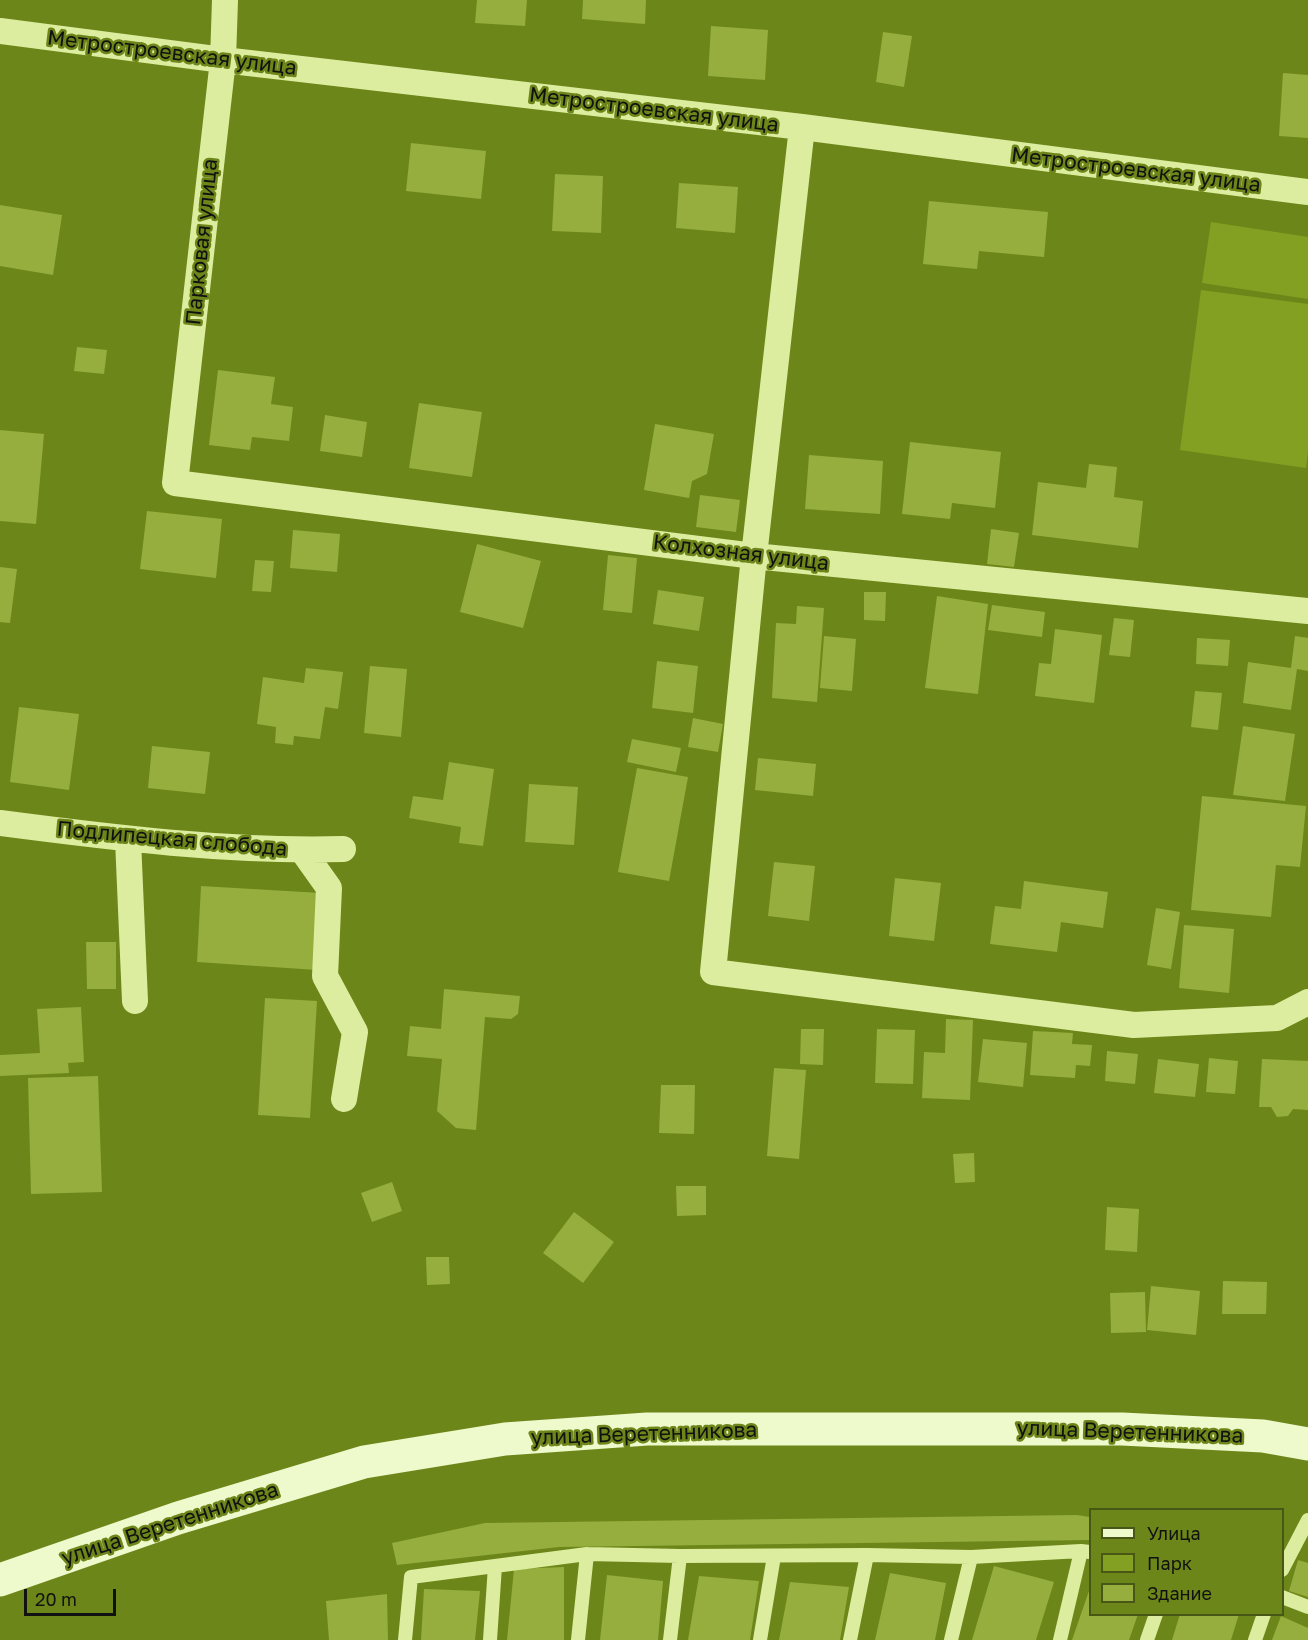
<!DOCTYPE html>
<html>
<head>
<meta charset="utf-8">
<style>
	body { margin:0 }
	#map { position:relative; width:1308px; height:1640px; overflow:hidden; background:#6d8619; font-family:"Golos Text",sans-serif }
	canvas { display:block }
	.legend { position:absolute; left:1089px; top:1508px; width:195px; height:108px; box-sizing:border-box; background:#6d8619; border:2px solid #485716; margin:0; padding:8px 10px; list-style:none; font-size:18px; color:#111 }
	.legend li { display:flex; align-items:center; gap:12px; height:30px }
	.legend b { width:30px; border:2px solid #485716 }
	.scale { position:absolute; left:24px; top:1589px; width:92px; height:27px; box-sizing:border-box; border:3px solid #111; border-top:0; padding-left:8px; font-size:18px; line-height:21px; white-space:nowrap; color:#111; -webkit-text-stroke:4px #6d8619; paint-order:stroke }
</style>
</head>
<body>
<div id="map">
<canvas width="1308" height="1640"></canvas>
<ul class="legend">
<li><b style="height:8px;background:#eef9cc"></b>Улица</li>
<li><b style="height:16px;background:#84a022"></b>Парк</li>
<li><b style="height:16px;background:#95ae3d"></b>Здание</li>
</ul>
<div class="scale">20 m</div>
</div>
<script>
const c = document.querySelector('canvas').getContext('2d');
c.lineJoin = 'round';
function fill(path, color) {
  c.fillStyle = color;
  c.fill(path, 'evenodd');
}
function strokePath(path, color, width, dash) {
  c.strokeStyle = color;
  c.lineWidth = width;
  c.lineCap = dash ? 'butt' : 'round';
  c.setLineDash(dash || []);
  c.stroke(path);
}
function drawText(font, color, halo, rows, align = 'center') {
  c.font = font + ' "Golos Text",sans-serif';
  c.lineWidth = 5;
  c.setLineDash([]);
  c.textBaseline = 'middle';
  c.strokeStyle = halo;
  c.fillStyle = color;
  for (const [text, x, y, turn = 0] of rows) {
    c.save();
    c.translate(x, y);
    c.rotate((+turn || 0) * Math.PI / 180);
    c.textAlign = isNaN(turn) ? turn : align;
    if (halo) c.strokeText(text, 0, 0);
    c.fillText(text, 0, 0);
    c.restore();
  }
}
fill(new Path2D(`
	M1211 222 1308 237V299L1202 283Z
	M1201 290 1308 304V451L1306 468 1180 450Z`), '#84a022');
fill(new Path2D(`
	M477 0H527L525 26 475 23Z
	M583 0H646L645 24 582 19Z
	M711 26 768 30 765 80 708 76Z
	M883 32 912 36 904 87 876 82Z
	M1283 73 1308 75V138L1279 136Z
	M411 143 486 151 481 199 406 191Z
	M555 174 603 176 601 233 552 231Z
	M679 183 738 187 735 233 676 228Z
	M929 201 1048 212 1044 257 979 251 977 269 923 264Z
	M0 205 62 215 53 275 0 266Z
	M77 347 107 350 104 374 74 371Z
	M218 370 275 377 271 404 293 407 289 441 252 437 250 450 209 445Z
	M419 403 482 412 472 477 409 468Z
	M325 415 367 422 362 457 320 451Z
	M655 424 714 434 707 474 692 481 689 498 644 490Z
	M0 430 44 434 36 524 0 521Z
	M910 442 1001 452 995 508 952 503 950 519 902 514Z
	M809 455 883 461 880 514 805 509Z
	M1089 464 1117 467 1114 497 1143 501 1138 548 1032 535 1038 482 1086 488Z
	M700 495 740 500 736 532 696 527Z
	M147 511 222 519 216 578 140 569Z
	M991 529 1019 533 1014 567 987 564Z
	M293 530 340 534 337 572 290 568Z
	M477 544 541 561 523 628 460 612Z
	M608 555 637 558 632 613 603 610Z
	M255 560 274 561 271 592 252 591Z
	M0 567 17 569 10 623 0 622Z
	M658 590 704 597 699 631 653 624Z
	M864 592H886L885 621 864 620Z
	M937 596 988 604 978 694 925 688Z
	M992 605 1045 612 1042 637 988 630Z
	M797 606 824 608 817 702 772 698 776 623 796 624Z
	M1114 618 1134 620 1130 657 1109 655Z
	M1055 629 1102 635 1094 703 1035 696 1039 663 1051 664Z
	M824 636 856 639 852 691 820 688Z
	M1295 636 1308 638V671L1297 669 1291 710 1243 703 1248 662 1291 668Z
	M1197 638 1230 640 1228 666 1196 664Z
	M657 661 698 666 693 713 652 708Z
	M370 666 407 669 401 737 364 733Z
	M306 668 343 672 338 709 325 707 320 739 294 736 293 745 275 743 276 727 257 724 263 677 304 683Z
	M1195 691 1222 693 1218 730 1191 727Z
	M19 707 79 714 69 790 10 782Z
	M693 718 723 724 718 752 688 747Z
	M1243 726 1295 734 1285 801 1233 795Z
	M632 739 681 748 676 772 627 762Z
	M152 746 210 752 205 794 148 788Z
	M758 758 816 764 813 796 755 790Z
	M449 762 494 769 483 846 459 843 461 827 409 818 413 796 443 800Z
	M637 768 688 777 669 881 618 872Z
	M529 784 578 787 574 845 525 842Z
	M1202 796 1306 806 1300 867 1276 865 1271 917 1191 910Z
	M774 862 815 866 809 921 768 916Z
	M895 878 941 883 934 941 889 936Z
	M1024 881 1108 892 1103 928 1061 922 1057 952 990 944 995 906 1021 909Z
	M201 886 321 893 317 970 197 962Z
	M1156 908 1180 912 1171 969 1147 965Z
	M1184 925 1234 929 1229 993 1179 988Z
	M86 942H116V989H87Z
	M444 989 520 996 518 1014 511 1019 485 1017 476 1130 456 1128 437 1111 442 1059 407 1056 410 1026 441 1029Z
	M265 998 317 1001 310 1118 258 1115Z
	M81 1007 84 1062 68 1063 69 1073 0 1076V1055L40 1053 37 1009Z
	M946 1019 973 1020 970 1100 922 1098 924 1052 945 1053Z
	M801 1029H824L823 1065 800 1064Z
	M877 1029 915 1030 913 1084 875 1083Z
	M1033 1031 1073 1033 1072 1044 1092 1045 1090 1066 1076 1065 1075 1078 1030 1075Z
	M983 1039 1027 1043 1023 1087 978 1082Z
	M1107 1051 1138 1054 1135 1084 1105 1081Z
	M1209 1058 1238 1061 1235 1094 1206 1092Z
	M1158 1059 1199 1064 1195 1097 1154 1093Z
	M1262 1059 1308 1061V1110L1293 1109 1288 1116 1277 1117 1271 1107H1259Z
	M774 1068 806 1070 799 1159 767 1156Z
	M98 1076 102 1192 31 1194 28 1078Z
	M661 1085H695L694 1134 659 1133Z
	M974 1153 975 1182 955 1183 953 1154Z
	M392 1182 402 1211 372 1222 361 1193Z
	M676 1186H706V1215L677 1216Z
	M1107 1207 1139 1209 1137 1252 1105 1250Z
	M574 1212 614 1242 583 1283 543 1253Z
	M426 1257H449L450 1284 427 1285Z
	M1223 1281 1267 1282 1266 1314H1222Z
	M1151 1286 1200 1291 1196 1335 1147 1330Z
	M1145 1292 1146 1332 1111 1333 1110 1293Z
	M1077 1515 1090 1517V1540L559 1547 397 1565 392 1543 485 1523Z
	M1298 1560 1308 1563V1597L1289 1591Z
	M994 1566 1054 1582 1036 1640H972Z
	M564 1567V1640H507L514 1569Z
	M890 1573 946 1583 935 1640H875Z
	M607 1575 663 1581 658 1640H600Z
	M699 1576 759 1581 750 1640H688Z
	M790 1582 849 1587 840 1640H779Z
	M1090 1588V1614H1138L1129 1640H1072Z
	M424 1589 480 1591 475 1640H421Z
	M387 1594 388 1640H329L326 1601Z
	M1180 1614H1239L1231 1640H1172Z
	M1281 1616 1308 1628V1640H1272Z`), '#95ae3d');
strokePath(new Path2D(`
	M1282 1570 1308 1520
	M1282 1597 1308 1607
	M405 1640 411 1577 587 1554 680 1556 867 1555 971 1557 1081 1551 1090 1552
	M490 1640 495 1566
	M578 1640 587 1554
	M670 1640 680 1556
	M760 1640 774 1556
	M850 1640 867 1555
	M951 1640 971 1557
	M1060 1640 1081 1551
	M1147 1640 1156 1614
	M1255 1640 1264 1614`), '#dceda0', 14);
strokePath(new Path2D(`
	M225 0 223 60 175 483 754 556 1308 611
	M0 31 223 60 802 127 1308 192
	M802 127 754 556 713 972 1134 1025 1277 1018 1308 1002
	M0 823C114 838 229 852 343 849
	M128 840 135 1001
	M302 850 329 888 325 976 355 1032 344 1099`), '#dceda0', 26);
strokePath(new Path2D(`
	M0 1580 178 1518 364 1462 505 1439 647 1429H1122L1263 1436 1308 1444`), '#eef9cc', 33);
drawText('21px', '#111', '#6d8619', [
	["Метростроевская улица",172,53,7],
	["Метростроевская улица",654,110,7],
	["Метростроевская улица",1136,170,7],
	["Парковая улица",202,242,-84],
	["Колхозная улица",741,553,7],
	["Подлипецкая слобода",172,839,5],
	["улица Веретенникова",1130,1432,2],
	["улица Веретенникова",644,1434,-2],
	["улица Веретенникова",170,1524,-18]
]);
</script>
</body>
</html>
